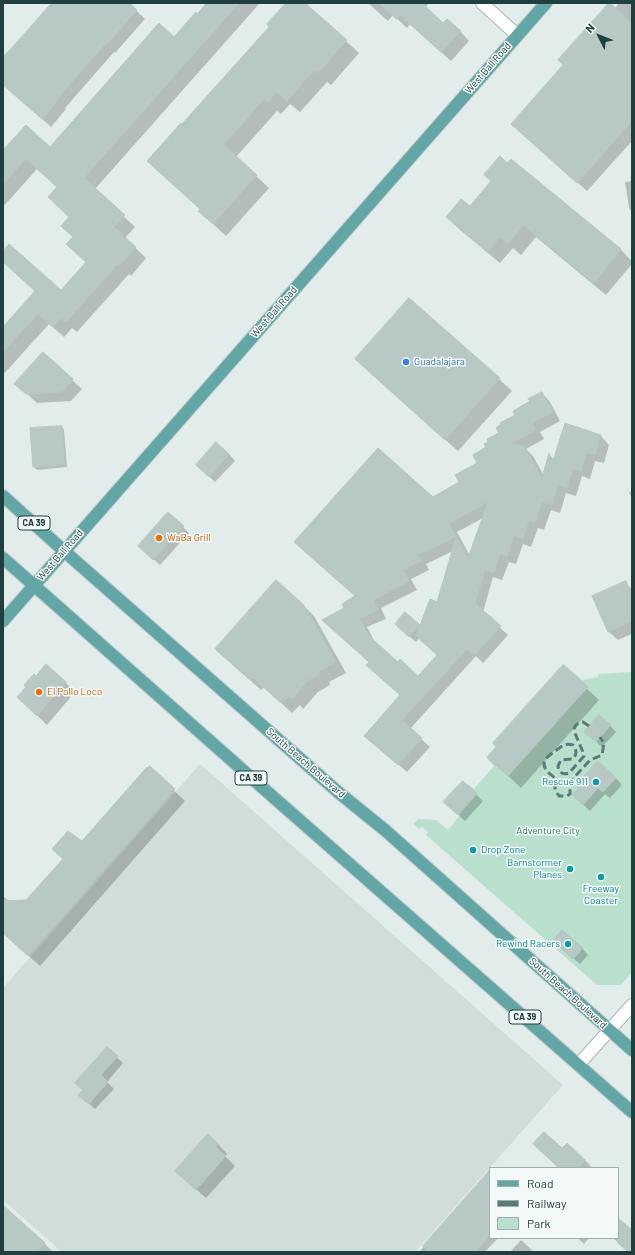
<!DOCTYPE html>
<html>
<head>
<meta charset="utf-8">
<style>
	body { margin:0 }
	#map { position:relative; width:635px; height:1255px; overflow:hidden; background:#e2edeb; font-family:Barlow,sans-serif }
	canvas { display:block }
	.frame { position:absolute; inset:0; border:4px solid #20403f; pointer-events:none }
	.legend { position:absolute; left:489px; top:1167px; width:130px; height:72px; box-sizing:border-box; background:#f3f9f8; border:1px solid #9fafae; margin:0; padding:5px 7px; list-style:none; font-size:12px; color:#20403f }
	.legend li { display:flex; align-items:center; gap:8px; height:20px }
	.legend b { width:20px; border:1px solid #9fafae }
	.north { position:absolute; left:579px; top:16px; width:40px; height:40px; -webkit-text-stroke:3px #f3f9f8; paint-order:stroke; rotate:312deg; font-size:11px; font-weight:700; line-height:16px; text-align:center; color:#20403f }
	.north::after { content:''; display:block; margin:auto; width:14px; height:18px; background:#20403f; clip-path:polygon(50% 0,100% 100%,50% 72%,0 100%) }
</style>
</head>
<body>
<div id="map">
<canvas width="635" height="1255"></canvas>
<div class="frame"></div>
<ul class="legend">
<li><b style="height:5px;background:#63a6a6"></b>Road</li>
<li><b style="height:5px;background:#5b7b7b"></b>Railway</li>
<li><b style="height:11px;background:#b9e0cd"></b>Park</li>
</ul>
<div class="north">N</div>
</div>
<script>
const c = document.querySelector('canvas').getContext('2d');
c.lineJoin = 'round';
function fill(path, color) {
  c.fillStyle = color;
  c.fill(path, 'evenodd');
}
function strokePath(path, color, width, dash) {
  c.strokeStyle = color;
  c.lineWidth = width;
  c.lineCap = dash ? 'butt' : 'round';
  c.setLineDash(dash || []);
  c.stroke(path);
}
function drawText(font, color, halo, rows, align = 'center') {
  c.font = font + ' Barlow,sans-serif';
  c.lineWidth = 3;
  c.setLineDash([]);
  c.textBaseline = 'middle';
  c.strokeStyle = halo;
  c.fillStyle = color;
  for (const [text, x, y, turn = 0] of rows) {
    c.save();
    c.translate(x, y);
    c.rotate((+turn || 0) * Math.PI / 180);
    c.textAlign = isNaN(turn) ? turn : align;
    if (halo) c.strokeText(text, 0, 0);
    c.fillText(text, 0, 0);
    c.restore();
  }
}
fill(new Path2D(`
	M200 764 563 1085 415 1252H62L3 1200V988Z`), '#d0dddb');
fill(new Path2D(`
	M564 664 582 680 598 677V674L632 672V972L621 985H597L426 835 428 832 422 827 419 829 413 824 418 819 436 820 448 830 460 815C458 813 453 810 451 806 445 796 457 779 469 785 471 786 472 787 474 789L494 766 487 759 500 744 496 741Z`), '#b9e0cd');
fill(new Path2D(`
	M53 3H128L145 19 115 53 114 52 65 108 66 109 51 127 3 84V53L6 56Z
	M208 3H260L95 189 135 227 125 238 146 258 131 276 129 274 77 332 72 328 64 337 49 324 3 375V329L36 292 3 261V252L61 291 87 263 74 237 70 217 58 187 37 169 3 207V153L50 148 174 38Z
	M287 3H304L359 53 331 85 327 82 300 112 290 104 281 114 277 111 236 157 269 188 226 236 212 223 201 209 148 161 182 125 270 27Z
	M368 3H427L428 4 425 8 444 24 460 31 469 41 451 61 410 24 407 28 393 15 388 21Z
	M619 3H632V141L587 191 522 133Z
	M511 160 621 250 632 261V264L606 295 536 237 521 255 513 248 500 263 459 229 447 217 470 208Z
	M632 181V212L629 208 625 182Z
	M410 299 512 391 458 451 368 371Z
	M43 354 82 389 71 401 37 403 16 384Z
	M542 393 550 402 560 421 540 432 544 439 526 449 533 456 544 476 549 455 554 460 601 436 609 445 604 463 595 461 590 479 582 476 576 496 566 493 560 513 551 510 544 530 538 528 531 547 523 544 516 564 509 562 502 580 493 577 483 612 508 635 483 663 476 656 410 729 430 747 407 772 365 736 401 696 370 663 332 628 346 609 356 597 433 499 460 483 479 463 488 448 516 415ZM483 518 470 556 457 532ZM453 551 437 603 421 627 405 613 402 630 416 642 419 638 438 655 418 677 398 663 376 644 367 627 386 619 381 608 417 590 411 579 429 570 426 564Z
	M62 427 64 430 67 467 37 470 34 467Z
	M229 454 235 461 215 482 203 471Z
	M632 490V497L629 493Z
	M183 527 189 533 160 565 146 552Z
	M625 583 632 589V634L618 640 608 631Z
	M303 605 314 616 346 673 329 682 330 685 318 692 303 709 300 705 292 713 264 687 261 690 216 649Z
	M563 666 599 700 521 788 488 757Z
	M65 682 75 692 47 725 18 697Z
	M610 726 616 732 602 747 592 738Z
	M150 768 185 801 40 966 3 933V896L9 901 27 900 82 843Z
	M616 778 622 785 610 798 605 794 590 811 573 795Z
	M463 782 483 801 465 821 451 808Z
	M560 947 582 948 588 955 580 964Z
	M107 1048 123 1063 107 1082 114 1089 95 1109 86 1101 84 1090Z
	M218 1144 227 1154 225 1156 235 1166 206 1198 176 1171Z
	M567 1144 585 1160 592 1168H557L556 1167 562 1150Z
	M485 1177 490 1182V1238H498L485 1252H419Z
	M3 1211 44 1243 52 1251 51 1252H3Z
	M618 1220 632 1232V1252H629L613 1238H618Z
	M578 1238H589L584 1244Z
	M521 1240 534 1252H510Z`), '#0003');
const building = new Path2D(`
	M52 3H130L137 10 106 45 105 44 57 99 58 100 42 119 3 85V58Z
	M207 3H239L84 178 125 215 114 227 136 247 119 266 118 264 66 322 61 318 53 327 38 314 3 352V327L35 291 3 262V251L9 244 61 290 86 262 66 244 73 237 61 226 69 217 48 197 57 187 26 159 3 184V150L26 125 50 147 159 23 174 37 196 12 197 14Z
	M286 3H305L347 40 318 73 314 70 287 101 277 92 268 102 264 99 225 143 224 145 257 175 213 224 198 211 200 209 147 161 181 123 182 124 269 27 267 24Z
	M379 3H422L443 23 447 19 461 31 441 52 400 15 397 19Z
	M609 3H610L632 23V121L577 183 511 124 563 65 558 60Z
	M500 156 507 163 511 159 621 249 594 283 523 225 508 244 500 237 488 252 446 217 461 199 470 206 491 181 484 175Z
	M409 298 500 378 445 440 355 359Z
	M43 352 73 379 62 392 26 394 14 384Z
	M542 392 553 412 532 423 536 430 512 443 524 446 542 478 549 453 553 461 565 423 601 435 595 455 587 453 581 471 573 468 567 488 558 486 552 505 542 502 535 522 529 520 523 539 514 536 507 556 500 554 494 573 485 570 475 603 501 626 474 655 467 649 402 720 422 738 398 765 364 736 400 695 366 665 369 662 322 620 344 608 342 604 355 596 294 542 378 448 433 497 459 482 455 475 477 463 473 455 486 447 484 444 488 442 487 439 499 433 496 428 501 424 500 423 515 415 513 411 530 401 528 399ZM488 502 468 558 449 524ZM456 537 437 602 430 599 416 636 437 655 418 676 400 659 398 662 369 636 360 619 378 610 373 600 409 581 403 570 421 561 418 555Z
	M62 426 65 465 33 467 30 428Z
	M216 442 229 454 209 477 196 465Z
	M168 512 184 526 153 560 138 546Z
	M276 580 303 604 336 662 319 671 320 674 307 681 292 699 289 696 281 703 252 677 250 680 215 649Z
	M626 581 632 596V621L608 632 592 596Z
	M405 612 420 625 409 637 395 624Z
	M46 664 66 682 37 716 17 697 26 687 24 685 34 674 36 676Z
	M563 665 588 687 508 776 487 757 496 747 493 743Z
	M599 715 611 725 596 742 584 732Z
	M598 761 616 778 603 792 598 788 583 805 572 795 578 789 576 786Z
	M150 766 175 789 28 956 3 933V901L26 900 63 859 52 849 68 831 82 841 147 767 148 768Z
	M463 781 477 794 458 815 443 802Z
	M562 930 583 948 573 959 553 941Z
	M107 1047 118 1056 101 1075 108 1082 89 1104 78 1095 83 1090 75 1083Z
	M544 1132 562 1148 567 1143 585 1160 578 1168H559L533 1144Z
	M208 1134 218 1144 216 1147 226 1156 196 1190 175 1171Z
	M490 1170V1235L475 1252H430L423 1246Z
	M3 1205 45 1243 37 1252H3Z
	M618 1218 632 1230V1252H628L618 1243Z`);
fill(building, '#b7c8c5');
strokePath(building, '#b4c7c4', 1);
const minor = new Path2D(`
	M482 3 517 35
	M579 1064 632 1005`);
const primary = new Path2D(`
	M3 496 64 551 338 792 386 831 632 1050
	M3 558 272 796 632 1112
	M3 621 546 3`);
strokePath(minor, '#a4b6b4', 14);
strokePath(primary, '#c1cac9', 14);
strokePath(minor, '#fff', 12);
strokePath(primary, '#63a6a6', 12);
strokePath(new Path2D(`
	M589 726 583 722C577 723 574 725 574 731L583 752 584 756 569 773C563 775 559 773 558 766L561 760 573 759C577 754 577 750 573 745 566 743 563 745 558 749 549 756 537 761 549 773 551 775 555 777 555 780 556 783 555 786 555 790L559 796H567L570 794V782L590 760 602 755 604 743 600 737`), '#5b7b7b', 3, [8, 4]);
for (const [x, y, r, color] of [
	[406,362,4,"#3f7fe0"],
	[159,538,4,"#e8710a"],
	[39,692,4,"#e8710a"],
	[596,782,4,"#0f9aa8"],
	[473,850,4,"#0f9aa8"],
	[570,869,4,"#0f9aa8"],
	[601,877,4,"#0f9aa8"],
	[568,944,4,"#0f9aa8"]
]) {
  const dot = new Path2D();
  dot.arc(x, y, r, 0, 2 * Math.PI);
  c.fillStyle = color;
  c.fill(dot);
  strokePath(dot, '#f3f9f8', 1.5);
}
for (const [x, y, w] of [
	[34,523,32],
	[251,778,32],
	[525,1017,32]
]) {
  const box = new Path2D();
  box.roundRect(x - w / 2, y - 7, w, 14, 3);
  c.fillStyle = '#f3f9f8';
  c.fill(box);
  strokePath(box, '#20403f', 1);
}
drawText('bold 9px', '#20403f', null, [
	["CA 39",34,523],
	["CA 39",251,778],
	["CA 39",525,1017]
]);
drawText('10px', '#20403f', '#f3f9f8', [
	["West Ball Road",488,68,-49],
	["West Ball Road",274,312,-49],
	["West Ball Road",60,555,-49],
	["South Beach Boulevard",306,763,41],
	["South Beach Boulevard",568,993,42]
]);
drawText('10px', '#366cbe', '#f3f9f8', [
	["Guadalajara",414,362]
], 'left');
drawText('10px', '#c56008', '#f3f9f8', [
	["WaBa Grill",167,538],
	["El Pollo Loco",47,692]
], 'left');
drawText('10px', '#0d838f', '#f3f9f8', [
	["Rescue 911",588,782],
	["Drop Zone",481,850,"left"],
	["Barnstormer",562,863],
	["Planes",562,875],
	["Freeway",601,889,"center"],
	["Coaster",601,901,"center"],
	["Rewind Racers",560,944]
], 'right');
drawText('10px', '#287a5c', '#f3f9f8', [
	["Adventure City",548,831]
]);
</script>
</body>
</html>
